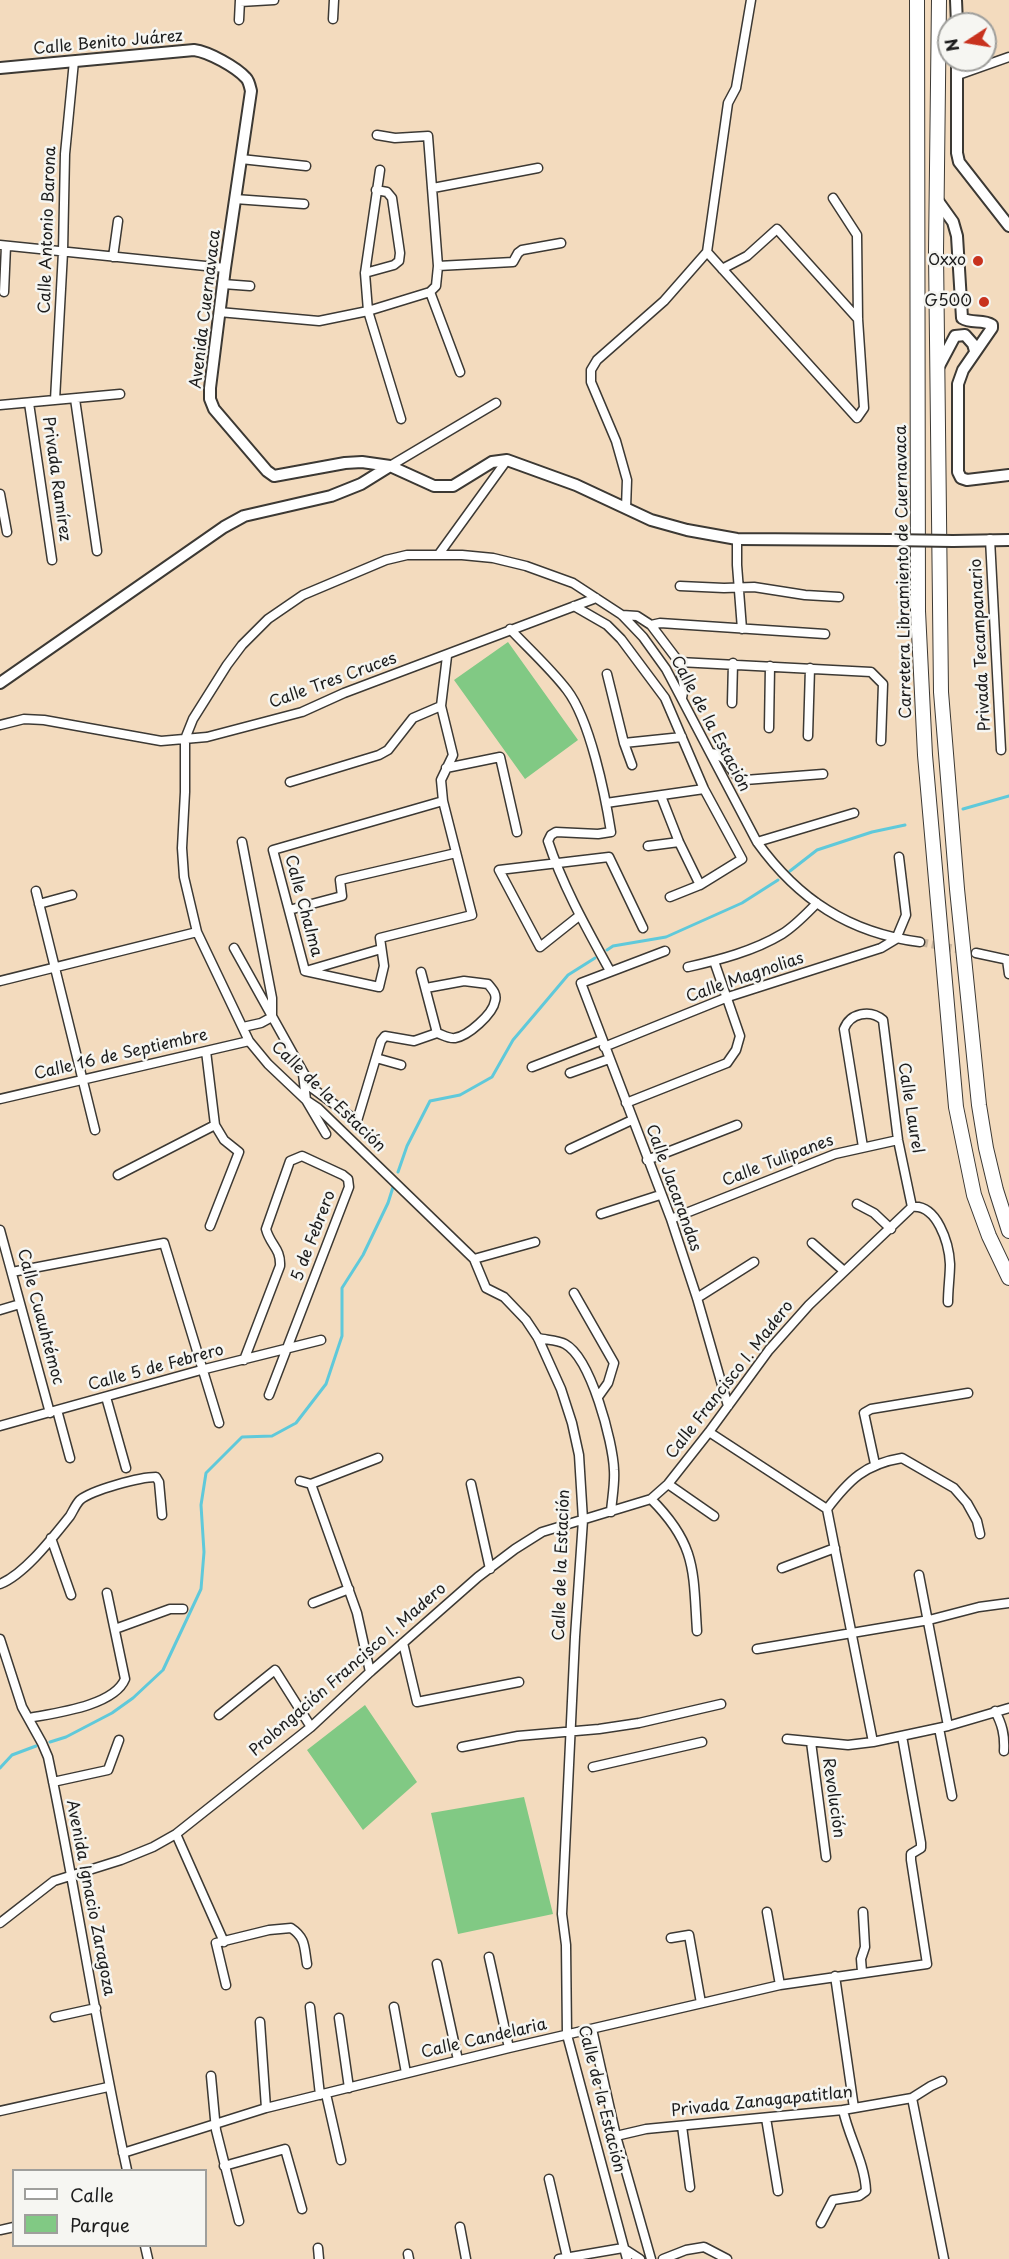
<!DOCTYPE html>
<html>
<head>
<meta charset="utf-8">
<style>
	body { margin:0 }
	#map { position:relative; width:1009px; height:2259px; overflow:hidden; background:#f3dbbe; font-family:"Playpen Sans",sans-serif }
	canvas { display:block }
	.legend { position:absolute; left:12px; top:2169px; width:195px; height:78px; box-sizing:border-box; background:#f6f6f2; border:2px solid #9f9f9c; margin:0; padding:8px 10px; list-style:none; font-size:18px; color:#1c1c1c }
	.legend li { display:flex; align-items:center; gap:12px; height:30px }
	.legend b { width:30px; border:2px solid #9f9f9c }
	.north { position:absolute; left:937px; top:12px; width:60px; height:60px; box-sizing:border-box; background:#f6f6f2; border:2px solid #9f9f9c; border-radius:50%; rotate:258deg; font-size:16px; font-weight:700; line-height:24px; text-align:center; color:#1c1c1c }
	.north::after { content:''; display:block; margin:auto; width:21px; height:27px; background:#c8321e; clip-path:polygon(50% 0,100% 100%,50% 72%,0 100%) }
</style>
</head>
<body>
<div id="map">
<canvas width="1009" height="2259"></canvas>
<ul class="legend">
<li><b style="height:8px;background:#fff"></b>Calle</li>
<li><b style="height:16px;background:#81c984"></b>Parque</li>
</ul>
<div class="north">N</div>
</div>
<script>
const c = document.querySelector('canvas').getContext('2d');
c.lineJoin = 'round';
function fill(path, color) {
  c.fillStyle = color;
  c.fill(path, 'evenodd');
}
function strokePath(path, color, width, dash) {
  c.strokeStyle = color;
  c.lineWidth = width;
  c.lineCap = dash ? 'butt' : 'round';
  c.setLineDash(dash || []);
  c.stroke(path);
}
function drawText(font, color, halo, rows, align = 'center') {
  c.font = font + ' "Playpen Sans",sans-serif';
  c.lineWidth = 5;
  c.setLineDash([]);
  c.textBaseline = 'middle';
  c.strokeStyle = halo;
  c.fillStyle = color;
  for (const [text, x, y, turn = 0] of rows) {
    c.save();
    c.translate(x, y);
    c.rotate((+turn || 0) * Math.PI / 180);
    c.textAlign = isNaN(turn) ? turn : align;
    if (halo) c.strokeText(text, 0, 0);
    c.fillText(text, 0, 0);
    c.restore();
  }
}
fill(new Path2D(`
	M508 642 578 740 525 779 454 680Z
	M365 1705 417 1782 363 1830 307 1750Z
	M524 1797 553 1914 458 1934 431 1813Z`), '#81c984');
strokePath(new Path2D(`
	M963 809 1009 796
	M790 871 817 850 872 832 905 825
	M607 950 613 946 666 937 742 903 778 880
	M398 1172 407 1146 430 1101 460 1095 492 1077 513 1040 541 1007 568 975 595 958
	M50 1742 66 1737 112 1713 133 1698 163 1670 201 1589 204 1552 201 1505 206 1473 242 1437 272 1436 296 1423 326 1384 342 1336V1288L363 1255 388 1203 394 1184
	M0 1768 12 1755 36 1746`), '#5fc9da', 3);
strokePath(new Path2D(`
	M920 942 966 951`), '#c8b59e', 8, [8, 4]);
const minor = new Path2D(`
	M240 2 274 0
	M333 19 334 0
	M239 20 240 0
	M958 75 1009 57
	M241 159 306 166
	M380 170 365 273 368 311 401 419
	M433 188 538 168
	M235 199 304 204
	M0 245 225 268
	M707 252 857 418 864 408 858 319 857 235 833 198
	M113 257 118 221
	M438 266 513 262 518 253 522 250 561 243
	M722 269 747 256 777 229 858 319
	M365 273 394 265 399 261 400 253 392 198 387 192 376 190
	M223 284 250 286
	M4 292 6 246
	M430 292 460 372
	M219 312 319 321 368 311 430 292 436 286 438 266 428 136 395 138 377 135
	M75 399 97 551
	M55 400 63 252 65 154 74 61
	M29 403 52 560
	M0 405 120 394
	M390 466 496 403
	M0 494 7 532
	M626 508 627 480 616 441 591 382V370L597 360 664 301 707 252 728 103 736 88 751 0
	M737 539V565L742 629
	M990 539 1001 750
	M439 554 507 460
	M680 586 724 588 754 587 805 595 839 597
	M574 606 607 625 621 639 665 698 704 789 742 859 700 885 670 897
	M622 615 637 616 651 625 679 662 684 687 682 698
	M651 625 660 623 825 634
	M510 629C529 649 551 669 567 690 590 720 605 794 611 832L598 834 556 832 551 835 548 841C563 887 587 929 610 971
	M679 662 871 672 883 684 881 741
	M607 674 624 743 632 765
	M732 703 733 663
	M0 725 24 719 44 720 161 741 207 737 302 712 344 693 596 598
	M769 728 770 666
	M808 736 810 668
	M624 743 682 737
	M711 753C732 756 727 775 745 780L823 774
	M446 768 500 757 517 832
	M290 782 379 755 388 750 413 718 441 706
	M661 796 679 842 700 885
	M606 803 704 789
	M242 842 272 998V1017L261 1023 243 1027
	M757 842 854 813
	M648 846 679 842
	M36 891 95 1130
	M39 904 72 895
	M289 910 342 896 340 880 456 853
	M579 916 540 947 499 870 609 857 643 928
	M234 948 312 1088 357 1121 381 1041 385 1036 414 1041 437 1033C443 1035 449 1039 455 1038 468 1036 493 1014 495 1001 497 994 493 990 488 984L464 981 426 988
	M665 951 581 983 671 1219 697 1298 728 1406
	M976 953 1009 960
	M1007 960 1009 974
	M688 967C719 960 754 951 782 934 795 926 806 914 817 903
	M305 971 379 987 384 966 380 938 472 915 443 801 441 780 453 755 441 706 447 656
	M305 971 273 850 443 801
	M306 971 381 949
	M421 972 437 1033
	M0 981 197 932
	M604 1047 728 997 881 948 896 939 906 915 899 857
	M206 1051 215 1125 224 1140 239 1152 210 1226
	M376 1058 401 1065
	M532 1067 602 1040
	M570 1073 609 1059
	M303 1074 306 1100 326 1134
	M0 1099 249 1041
	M626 1103 727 1063 736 1050 740 1036 714 961
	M863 1147 844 1029C850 1013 870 1009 883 1020L898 1140 912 1207
	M570 1149 632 1120
	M647 1160 737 1125
	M118 1175 215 1125
	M857 1204 874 1213 891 1229
	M912 1207C937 1204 949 1243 950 1264 950 1276 948 1289 948 1302
	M601 1214 660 1195
	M671 1219 835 1154 898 1140
	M0 1230 50 1413
	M812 1243 844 1271
	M474 1259 535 1242
	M12 1272 164 1243 219 1423
	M574 1293 614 1363 608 1383 598 1397
	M697 1298 754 1262
	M0 1310 20 1304
	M538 1338C546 1340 558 1340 565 1344 591 1358 613 1442 614 1470 615 1484 612 1498 611 1512
	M244 1360 280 1266C281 1248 270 1245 266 1229L290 1161 302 1156 343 1175 348 1179 349 1187 269 1395
	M106 1397 126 1468
	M57 1410 70 1458
	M0 1426 201 1370 321 1340
	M709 1432 827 1509 873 1742
	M875 1464 864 1413 871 1409 968 1393
	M300 1481 311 1484 357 1613 370 1672
	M311 1484 378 1458
	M471 1484 490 1569
	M668 1484 714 1516
	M651 1499C697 1545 693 1571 697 1631
	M827 1509C849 1480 865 1464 902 1458L954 1488 967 1503 977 1521 980 1534
	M51 1538 71 1595
	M782 1568 835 1548
	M919 1575 948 1726
	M0 1584C25 1574 53 1537 70 1516 73 1511 76 1504 80 1500 92 1490 140 1477 156 1477L159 1482 162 1515
	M313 1603 349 1589
	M115 1629 170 1609H183
	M0 1639 22 1707 42 1743 48 1757C77 1895 97 2034 127 2170
	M403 1643 417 1702 519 1682
	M757 1649 929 1620 979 1607 1009 1603
	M995 1711C1002 1724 1005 1735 1004 1751
	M219 1715 275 1670 311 1727
	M29 1718C55 1713 114 1706 125 1679L107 1593
	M939 1728 952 1796
	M787 1739 848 1745 873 1742 948 1726 1009 1708
	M811 1742 826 1857
	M462 1747 518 1736 599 1729 639 1723 721 1704
	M593 1767 702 1742
	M53 1782 108 1770 119 1740
	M176 1834 224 1942
	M767 1912 780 1985
	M0 1923 54 1881 121 1860 153 1847 176 1834 311 1727 370 1672 478 1577 515 1549 542 1532 651 1499 668 1484 709 1432 769 1350 809 1305 912 1207
	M671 1938 689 1935 701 2003
	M489 1957 509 2048
	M437 1964 458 2060
	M862 1972 861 1959 865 1947 863 1912
	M835 1976 854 2108
	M226 1985 216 1943 269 1930 291 1928C306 1938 304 1947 307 1964
	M310 2007 320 2095
	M394 2007 406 2073
	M55 2017 96 2008
	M339 2018 349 2088
	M260 2022 266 2108
	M592 2029 616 2136 651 2259
	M211 2076 216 2130 239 2221
	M326 2094 341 2160
	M912 2098 944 2259
	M0 2111 108 2087
	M766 2118 778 2191
	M682 2126 690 2187
	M616 2136 646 2129 843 2110 912 2098 931 2086 942 2081
	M123 2153 266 2108 509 2048 780 1985 927 1964 911 1860V1854L921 1848V1843L902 1736
	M224 2166 285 2149 302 2209
	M549 2179 567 2257
	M821 2223 833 2200 859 2196 866 2191C865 2163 849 2138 843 2110
	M460 2227 466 2259
	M0 2230 14 2227
	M145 2246 148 2259
	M318 2248 319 2259
	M408 2254 409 2259
	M559 2259 623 2248 640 2259
	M627 2259 567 2035 566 1945 562 1914 575 1637 583 1520 579 1455 572 1423 561 1389 538 1338 526 1320 504 1297 486 1288 474 1259 318 1108 306 1100 268 1064 249 1041 197 932 184 877 182 848 185 792V739L193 719 227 665 242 645 268 619 303 595 386 560 407 555H462L493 558 526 566 573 583 622 615 643 637 666 669 757 842C798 899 849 933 920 942
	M663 2259 686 2250 704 2247 727 2259`);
const tertiary = new Path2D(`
	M956 0 957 24
	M957 60V153L959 162 1009 226
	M0 68 194 50C209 52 236 67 246 78 249 81 250 87 251 91L225 268 210 388V399L214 409 267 471 274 476 345 463 362 462 390 466 434 486H453L492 462 507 460 576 485 651 520 687 530 737 539 889 540
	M938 201 953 222 957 236 962 318C971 324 983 319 992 325V328L963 370 958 384V472L961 478 967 480 1009 475
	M938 368 955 336 965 335 973 344 975 351
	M953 541 1009 540
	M0 683 224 527 244 516 331 496 361 484 390 466`);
const trunk = new Path2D(`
	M917 0 918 611 925 755 956 1107 974 1195 989 1236 1009 1278
	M939 0 936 252 941 692 957 889 979 1105 986 1148 996 1190 1009 1231`);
strokePath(minor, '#3c3934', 11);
strokePath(tertiary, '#3c3934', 14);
strokePath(trunk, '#3c3934', 16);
strokePath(minor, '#fff', 8);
strokePath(tertiary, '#fff', 10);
strokePath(trunk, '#fff', 14);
const tertiaryBridge = new Path2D(`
	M889 540 953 541`);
strokePath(tertiaryBridge, '#3c3934', 14, []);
strokePath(tertiaryBridge, '#fff', 10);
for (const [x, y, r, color] of [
	[978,261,6,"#c8321e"],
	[984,302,6,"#c8321e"]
]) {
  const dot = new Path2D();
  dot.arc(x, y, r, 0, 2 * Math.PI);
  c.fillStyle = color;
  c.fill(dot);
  strokePath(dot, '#f6f6f2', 2);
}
drawText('16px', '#1c1c1c', '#f6f6f2', [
	["Calle Benito Juárez",108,43,-5],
	["Calle Antonio Barona",48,230,-88],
	["Avenida Cuernavaca",206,309,-83],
	["Privada Ramírez",56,479,82],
	["Carretera Libramiento de Cuernavaca",904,572,-91],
	["Privada Tecampanario",981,645,-93],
	["Calle Tres Cruces",333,681,-20],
	["Calle de la Estación",710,724,62],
	["Calle Chalma",303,906,75],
	["Calle Magnolias",745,978,-19],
	["Calle 16 de Septiembre",121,1055,-13],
	["Calle de la Estación",328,1097,44],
	["Calle Laurel",910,1108,81],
	["Calle Tulipanes",778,1161,-21],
	["Calle Jacarandas",673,1188,70],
	["5 de Febrero",314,1236,-69],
	["Calle Cuauhtémoc",40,1317,75],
	["Calle 5 de Febrero",156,1368,-15],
	["Calle Francisco I. Madero",730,1380,-52],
	["Calle de la Estación",562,1565,-88],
	["Prolongación Francisco I. Madero",348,1670,-41],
	["Revolución",833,1798,82],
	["Avenida Ignacio Zaragoza",90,1898,79],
	["Calle Candelaria",484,2039,-13],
	["Calle de la Estación",601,2099,76],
	["Privada Zanagapatitlan",762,2102,-6]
]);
drawText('16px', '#1c1c1c', '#f6f6f2', [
	["Oxxo",966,261],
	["G500",972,302]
], 'right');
</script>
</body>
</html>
